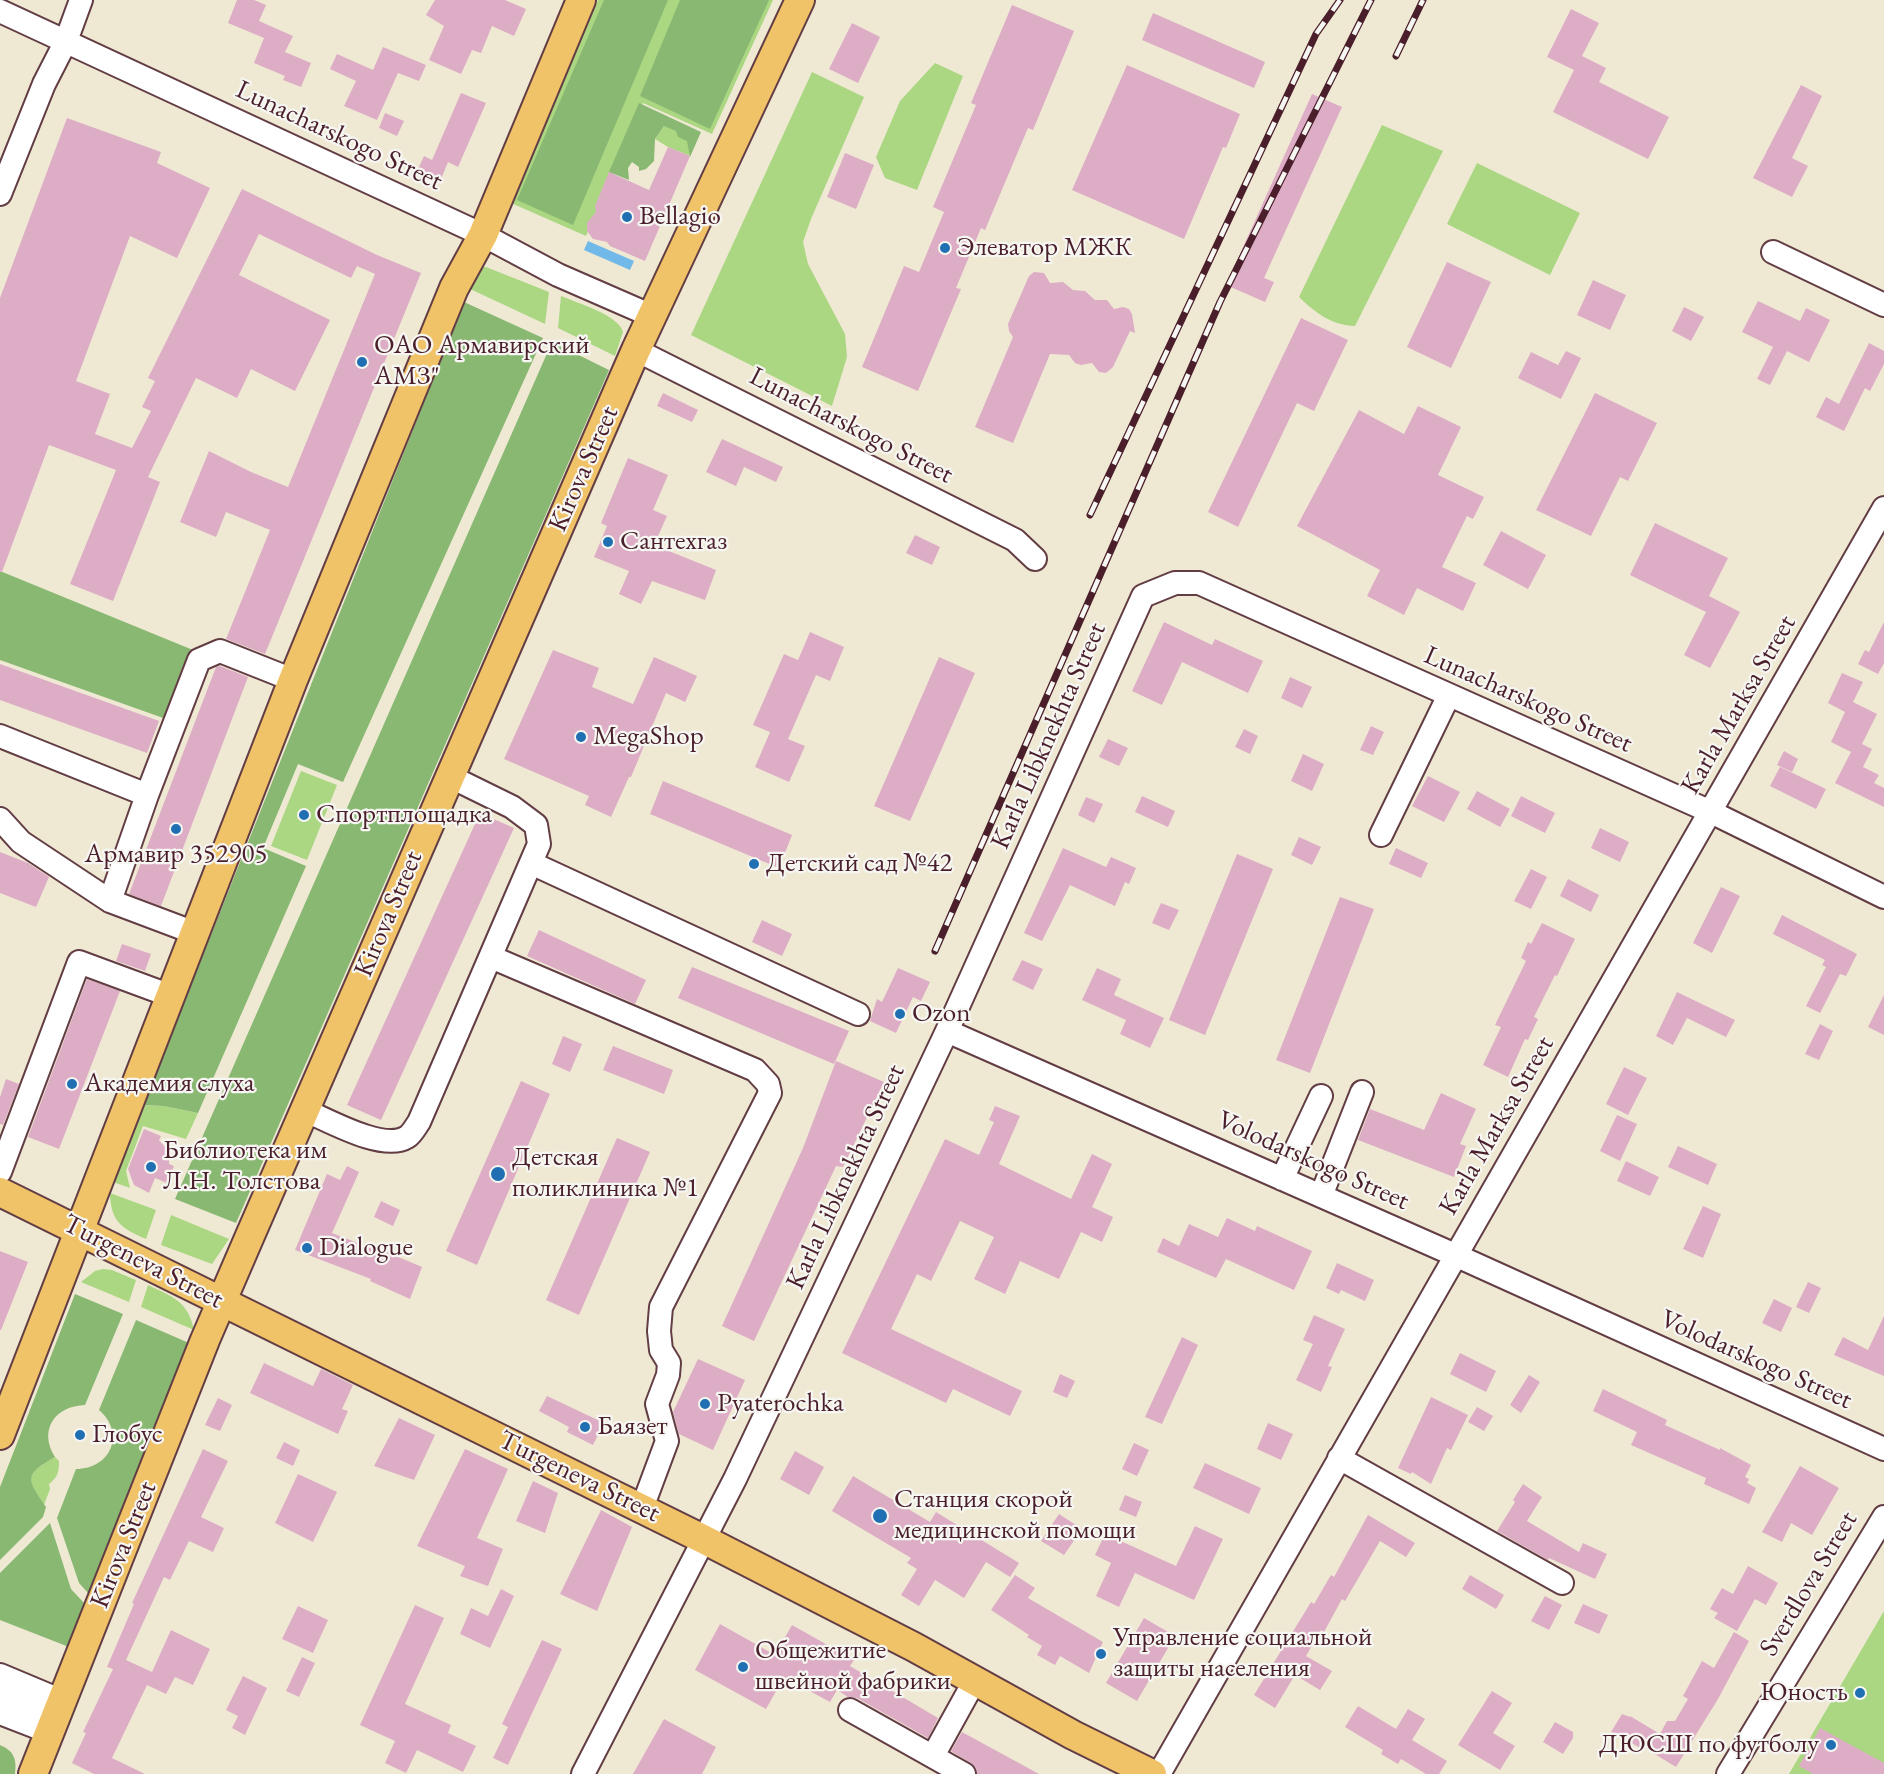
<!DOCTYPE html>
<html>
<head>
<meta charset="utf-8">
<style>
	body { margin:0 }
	canvas { display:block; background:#efe9d4 }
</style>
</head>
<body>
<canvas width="1884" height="1774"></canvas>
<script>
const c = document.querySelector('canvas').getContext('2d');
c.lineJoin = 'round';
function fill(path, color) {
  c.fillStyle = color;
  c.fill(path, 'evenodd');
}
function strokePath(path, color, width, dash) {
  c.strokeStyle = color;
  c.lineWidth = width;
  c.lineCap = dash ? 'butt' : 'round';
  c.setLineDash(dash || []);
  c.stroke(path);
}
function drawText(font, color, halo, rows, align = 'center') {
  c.font = font + ' "EB Garamond",serif';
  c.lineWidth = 4.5;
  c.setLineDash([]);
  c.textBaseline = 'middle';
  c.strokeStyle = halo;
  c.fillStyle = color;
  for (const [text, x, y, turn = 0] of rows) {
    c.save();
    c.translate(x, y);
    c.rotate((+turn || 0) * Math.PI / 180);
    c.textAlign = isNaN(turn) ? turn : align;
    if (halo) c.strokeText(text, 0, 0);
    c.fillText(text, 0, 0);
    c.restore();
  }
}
fill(new Path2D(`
	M598 0H773L712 134 643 103 586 236 511 203Z
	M935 63 963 76 917 190 885 178 876 157 900 101Z
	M812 72 864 97 811 219 803 242 808 264 845 334 847 357 832 406 691 335Z
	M1382 125 1443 151 1355 326C1333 326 1314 312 1299 297Z
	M664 126 678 130 688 138 690 156 668 147 655 139Z
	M1477 163 1580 213 1550 275 1447 224Z
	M481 267H486L549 292 545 324 468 288Z
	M561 296C577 303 619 315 623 332L615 356 558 328Z
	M301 771 337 785 307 860 271 846Z
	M143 1105 164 1106 198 1113 186 1139 143 1126 126 1171 130 1188 113 1182Z
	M110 1193 156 1210 146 1239C121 1228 111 1222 110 1193Z
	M171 1215 229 1239 212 1264 161 1245Z
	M103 1269 112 1270 136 1280 129 1302 81 1282 95 1271Z
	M148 1285C173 1297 188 1301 194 1330L141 1307Z
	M55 1457 59 1461C59 1472 58 1477 49 1484L50 1489 44 1505C24 1476 27 1474 55 1457Z
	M1884 1611V1774H1789Z`), '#abd783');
fill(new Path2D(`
	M604 0H668L573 225 517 200Z
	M680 0H769L710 129 640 96Z
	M639 103 701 132 690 157 687 141 678 137 676 131 664 126 655 139 654 161 646 169 639 171V167L632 162 628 168 629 180 609 172Z
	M464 302 543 338 343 782 298 764 263 848 306 866 198 1113 164 1106 143 1105Z
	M552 342 609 370 236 1223 175 1199Z
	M0 571 193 650 166 719 0 660Z
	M75 1294 123 1314 85 1405C55 1406 38 1430 55 1457 24 1475 26 1478 46 1507L43 1517 0 1560V1487Z
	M136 1320 189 1343 89 1594 79 1583 57 1518 76 1469C111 1469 126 1433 99 1410Z
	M50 1523 71 1589 85 1604 69 1647 0 1620V1573Z
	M0 1745C14 1751 17 1759 15 1774H0Z`), '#88b871');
fill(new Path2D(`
	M588 241 634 261 630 270 584 250Z`), '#71b9e8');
fill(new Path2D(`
	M237 0H254L266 5 259 21 293 36 285 52 311 63 301 87 283 80 285 76 254 63 264 38 228 23Z
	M435 0H505L526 9 514 36 492 26 481 53 472 50 461 74 429 60 444 26 426 15Z
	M1012 5 1074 31 1033 130 1028 128 985 230 981 228 956 288 961 289 918 391 862 367 904 266 919 272 944 212 933 207 976 105 971 103Z
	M1571 9 1599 23 1582 56 1606 68 1599 82 1669 117 1648 159 1553 112 1574 70 1547 57Z
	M1153 13 1265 62 1254 88 1142 40Z
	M852 23 880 37 858 83 829 69Z
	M383 47 426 65 419 81 398 73 377 120 344 106 356 81 330 69 337 54 373 70Z
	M1127 65 1240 114 1226 148 1223 147 1184 239 1072 190Z
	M1801 85 1822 96 1792 158 1808 166 1792 197 1753 178Z
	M461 93 486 103 458 167 448 162 441 179 418 169 424 156 432 160Z
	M1312 94 1342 107 1264 278 1274 282 1265 302 1226 285Z
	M385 113 404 121 397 136 379 128Z
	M67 118 161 152 157 163 210 188 177 258 130 236 76 381 110 394 95 434 132 448 151 411 142 407 155 381 148 378 242 189 377 255 421 273 265 654 226 639 270 530 226 512 216 537 180 522 209 451 251 472 288 487 375 274 357 266 351 278 259 234 239 275 330 320 295 391 251 369 237 398 196 378 148 477 160 482 113 601 70 584 116 470 49 445 2 572H0V298Z
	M668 147 690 156 645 261 610 246 607 242 593 239 587 231V223L596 212 595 206 609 172 649 190Z
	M845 153 874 165 856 209 827 197Z
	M1447 262 1491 282 1451 368 1407 347Z
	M1034 272 1044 273 1050 283 1063 282 1073 290 1085 291 1095 300H1107L1114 309 1123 307 1129 309 1132 314 1135 333 1130 331 1113 367 1106 373 1099 372 1092 363 1081 365 1075 363 1069 355 1050 354 1013 443 975 427 1013 337 1009 331 1008 324 1029 276Z
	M1593 280 1626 295 1610 330 1577 315Z
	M1758 301 1800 321 1806 308 1830 320 1809 362 1787 351 1770 385 1757 379 1773 347 1742 332Z
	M1684 307 1704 317 1691 341 1672 331Z
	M1301 318 1348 340 1314 411 1297 403 1238 527 1208 512Z
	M1869 343 1884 351V364L1870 391 1865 388 1844 431 1816 417 1826 397 1839 404Z
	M1566 351 1581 358 1561 399 1518 378 1531 352 1558 365Z
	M663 393 698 410 692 422 657 406Z
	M1595 393 1657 423 1628 481 1620 477 1591 536 1536 510Z
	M1418 406 1461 427 1438 475 1484 497 1473 519 1467 516 1442 567 1476 583 1463 611 1417 588 1404 615 1367 596 1380 570 1297 526 1359 410 1404 434Z
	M722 439 783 467 776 482 744 467 736 486 706 472Z
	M628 458 668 475 653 510 667 516 654 545 716 570 705 600 652 581 641 604 619 594 629 571 594 557 607 526 601 523Z
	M1655 523 1728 558 1709 596 1740 612 1710 668 1684 655 1706 612 1630 575Z
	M1501 531 1546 555 1528 589 1483 565Z
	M915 535 940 547 932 565 906 553Z
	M1164 622 1212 645 1215 639 1263 661 1248 693 1182 662 1162 705 1132 691Z
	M1884 622V663L1878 674 1858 664 1865 650 1869 652Z
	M810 632 844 647 830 681 816 675 788 739 805 746 789 782 755 767 770 732 753 725 784 654 798 660Z
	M553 650 599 668 592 687 633 704 654 657 697 676 685 702 666 693 631 777H629L611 817 585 805 589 796 504 759Z
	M939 657 975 673 910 821 874 806Z
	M0 664 159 721 147 753 0 700Z
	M220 666 248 677 161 906 129 894 216 667Z
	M1842 673 1863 682 1853 702 1877 714 1862 744 1872 749 1863 767 1879 775 1874 783 1884 788V807L1835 783 1851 752 1831 742 1845 712 1828 703Z
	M1290 677 1312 687 1302 708 1281 698Z
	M1371 726 1384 732 1373 755 1360 750Z
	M1244 729 1258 736 1250 754 1235 747Z
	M1108 739 1128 748 1119 766 1099 757Z
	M1784 751 1798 759 1792 772 1777 765Z
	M1303 754 1324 764 1312 791 1291 781Z
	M1780 767 1826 789 1816 809 1770 786Z
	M1428 776 1460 792 1444 822 1412 806Z
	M663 781 792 835 779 868 650 814Z
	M1477 791 1510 809 1500 827 1467 809Z
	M1142 796 1175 811 1168 827 1135 812Z
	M1521 796 1555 813 1545 833 1511 816Z
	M1086 797 1103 804 1094 823 1078 815Z
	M480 813 514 828 381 1120 347 1105Z
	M1600 828 1629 842 1620 862 1591 848Z
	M1299 837 1321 847 1312 865 1291 855Z
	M1063 848 1106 867 1111 857 1136 868 1129 884 1125 882 1115 906 1070 885 1042 941 1024 933Z
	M1396 848 1428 863 1421 878 1389 864Z
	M0 852 28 863 49 877 36 907 0 893Z
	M1237 854 1273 869 1205 1035 1169 1020Z
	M1531 869 1547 877 1531 909 1514 901Z
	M1568 879 1599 895 1591 912 1560 896Z
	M1721 887 1740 896 1712 953 1693 943Z
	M1340 897 1374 909 1310 1073 1276 1060Z
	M1161 903 1179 910 1169 930 1152 923Z
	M1782 915 1857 954 1846 976 1840 974 1820 1013 1806 1006 1826 967 1822 965 1825 960 1773 934Z
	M762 920 792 934 782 956 752 942Z
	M1542 923 1575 939 1557 976 1555 975 1534 1017 1538 1019 1528 1040 1525 1039 1508 1077 1483 1065 1501 1027 1495 1025 1526 961 1521 958 1528 942 1531 944Z
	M539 930 646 980 635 1004 527 956Z
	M122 944 151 954 145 971 116 961Z
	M1022 960 1043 969 1033 990 1012 980Z
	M692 967 849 1031 834 1064 678 998Z
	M898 968 930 982 921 1001 913 997 896 1033 870 1021 877 999 882 1002Z
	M1097 968 1121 979 1114 995 1164 1018 1150 1048 1120 1034 1126 1020 1082 1000Z
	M87 979 120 991 59 1149 28 1137Z
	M1677 992 1735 1020 1726 1037 1687 1018 1673 1045 1656 1036Z
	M1884 995V1035L1868 1027Z
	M1820 1024 1833 1031 1819 1060 1805 1054Z
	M563 1036 582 1044 570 1072 552 1064Z
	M613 1046 673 1070 664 1094 603 1070Z
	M836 1061 884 1082 843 1167 836 1166 754 1341 722 1326 803 1148Z
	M1624 1067 1647 1078 1628 1115 1606 1104Z
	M6 1079 19 1084 3 1125 0 1124V1097Z
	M521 1081 550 1094 477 1265 446 1251Z
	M1441 1093 1476 1109 1460 1144 1466 1146 1454 1177 1358 1140 1370 1109 1424 1130Z
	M995 1106 1020 1116 999 1164 1071 1199 1092 1154 1112 1164 1092 1207 1113 1217 1102 1242 1081 1232 1059 1279 1020 1261 1005 1294 974 1279 994 1237 960 1221 931 1281 917 1274 891 1329 1022 1391 1010 1416 953 1389 946 1403 842 1353 945 1139 979 1155 994 1122 989 1120Z
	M1617 1115 1637 1124 1620 1161 1600 1151Z
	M144 1129 161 1136 159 1140 169 1152V1164L174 1166 167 1183 155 1178 149 1193 134 1185 128 1169Z
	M617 1138 650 1152 579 1315 546 1300Z
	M1678 1146 1717 1164 1708 1185 1668 1167Z
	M1626 1161 1659 1177 1650 1196 1617 1181Z
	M347 1166 359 1172 332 1233 381 1252 382 1250 422 1267 410 1299 370 1281 371 1279 295 1250 327 1174 340 1180Z
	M381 1201 400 1210 393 1226 374 1217Z
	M1703 1206 1721 1214 1703 1258 1683 1249Z
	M1227 1218 1255 1231 1257 1226 1312 1251 1294 1290 1226 1259 1216 1278 1157 1252 1163 1238 1179 1246 1189 1224 1218 1237Z
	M0 1251 28 1262 1 1330H0Z
	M1337 1263 1374 1280 1365 1301 1341 1290 1339 1294 1326 1288Z
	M1808 1282 1821 1288 1809 1313 1796 1307Z
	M1774 1299 1792 1308 1781 1332 1762 1323Z
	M1314 1315 1345 1329 1328 1366 1332 1367 1321 1392 1296 1380 1313 1344 1303 1340Z
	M1884 1316V1376L1834 1355 1843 1337 1868 1350Z
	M1182 1337 1198 1345 1162 1424 1145 1417Z
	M1460 1353 1496 1371 1486 1392 1450 1374Z
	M698 1359 745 1380 713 1450 679 1434 673 1412Z
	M264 1363 313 1386 321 1369 353 1385 342 1409 348 1411 338 1434 250 1393Z
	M1060 1374 1075 1381 1067 1398 1053 1392Z
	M1529 1375 1540 1382 1521 1413 1510 1405Z
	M1603 1389 1667 1420 1665 1425 1720 1450V1448L1751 1465 1745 1477 1749 1479 1747 1483 1756 1488 1749 1504 1704 1484 1706 1478 1631 1445 1637 1432 1593 1411Z
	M547 1396 604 1423 593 1445 567 1432 569 1427 539 1411Z
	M1431 1397 1468 1415 1451 1450 1447 1448 1431 1484 1412 1472 1411 1474 1398 1468Z
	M218 1398 232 1405 220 1431 205 1425Z
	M1477 1407 1493 1416 1484 1431 1468 1422Z
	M399 1418 435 1435 414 1480 374 1466Z
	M1268 1423 1293 1434 1281 1460 1257 1449Z
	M284 1442 300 1450 293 1466 276 1458Z
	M1134 1443 1149 1450 1137 1476 1122 1469Z
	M203 1449 228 1461 201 1517 224 1528 213 1552 189 1541 170 1580 164 1577 126 1660 152 1672 171 1630 210 1649 193 1685 175 1677 166 1694 147 1685 112 1758 145 1774H94L72 1763 86 1733 83 1732 113 1669 107 1667 134 1604 132 1603Z
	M465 1449 508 1469 477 1538 503 1549 488 1586 460 1576 465 1566 417 1546Z
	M795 1451 824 1467 809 1495 780 1479Z
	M1205 1463 1261 1488 1249 1514 1193 1488Z
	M1800 1466 1839 1488 1812 1535 1791 1523 1782 1542 1762 1532Z
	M298 1474 337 1492 313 1542 275 1523Z
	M853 1476 930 1522 936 1512 1019 1563 1010 1577 986 1562 964 1598 935 1580 919 1606 901 1595 917 1569 907 1563 911 1558 832 1511Z
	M533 1481 558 1493 545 1533 516 1521Z
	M1523 1484 1542 1497 1527 1521 1579 1552 1583 1543 1607 1554 1595 1579 1549 1558 1548 1560 1497 1531 1515 1502 1513 1500Z
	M1125 1495 1142 1502 1136 1517 1119 1510Z
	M601 1510 632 1527 597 1611 560 1594Z
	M1059 1514 1082 1529 1064 1555 1041 1541Z
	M1368 1515 1415 1543 1406 1557 1380 1541 1345 1601 1342 1599 1324 1632 1321 1630 1306 1656 1332 1671 1320 1690 1295 1675 1275 1708 1254 1695 1311 1602 1314 1604 1331 1575 1334 1577Z
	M1195 1526 1223 1539 1194 1600 1135 1573 1119 1607 1096 1596 1111 1563 1095 1555 1105 1534 1176 1566Z
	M1748 1566 1778 1583 1766 1605 1755 1599 1737 1631 1714 1618 1718 1613 1710 1609 1722 1588 1733 1594Z
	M1015 1575 1035 1588 1028 1598 1103 1642 1089 1673 1060 1656 1055 1665 1037 1655 1042 1646 1027 1637 1029 1635 991 1610Z
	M1470 1575 1504 1595 1496 1609 1462 1589Z
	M501 1589 514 1596 490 1648 460 1634 471 1608 488 1616Z
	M1545 1596 1562 1605 1549 1630 1531 1621Z
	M1583 1604 1608 1615 1599 1634 1574 1623Z
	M415 1605 444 1618 405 1704 451 1725 448 1733 476 1746 463 1772 417 1750 406 1773 385 1763 395 1741 360 1725Z
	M298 1606 328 1620 313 1653 282 1639Z
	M1144 1618 1175 1636 1137 1701 1106 1683Z
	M720 1624 775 1655 792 1625 854 1660 850 1666 938 1718 928 1738 857 1698 848 1697 837 1690 830 1702 784 1677 766 1709 695 1670Z
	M1734 1632 1749 1641 1718 1699 1676 1767 1645 1748 1644 1750 1611 1732 1622 1714 1630 1717V1716L1660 1734 1667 1721H1675L1688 1699 1683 1696 1702 1661 1714 1668Z
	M542 1640 562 1649 508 1765 493 1758 508 1727 502 1724Z
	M302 1657 315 1663 299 1697 286 1691Z
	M243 1676 267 1688 245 1735 232 1728 238 1716 226 1710Z
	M1492 1691 1512 1703 1493 1733 1515 1746 1500 1770 1458 1745Z
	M1358 1706 1396 1729 1408 1709 1425 1719 1412 1740 1447 1761 1439 1774H1426L1401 1759 1398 1764 1381 1754 1383 1750 1345 1727Z
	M664 1719 716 1747 702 1774H633Z
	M1555 1722 1573 1732V1738L1563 1754 1543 1742Z
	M1820 1728 1884 1763V1774H1813L1799 1766Z
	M962 1732 1039 1774H977L976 1768 971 1763 951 1751Z`), '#ddadc6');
const minor = new Path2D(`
	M0 11 483 235 558 275 652 316
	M0 194 44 84 66 41 81 0
	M1773 252 1884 305
	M636 350 1015 540 1035 559
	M0 736 147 795 110 901
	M147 795 199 660 220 651 293 680
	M0 819 21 842 110 901 195 933
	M1381 835 1449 695
	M531 863 858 1014
	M491 957 755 1070 768 1084 770 1093 661 1307 659 1331 661 1350 669 1363 668 1375 657 1404 667 1441 642 1508
	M947 1031 1455 1255 1884 1449
	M304 1110C328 1120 383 1152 407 1137 412 1134 416 1126 419 1122L539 844 536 825 512 807 449 776
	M0 1172 79 962 171 996
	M1282 1179 1321 1096
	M1321 1196 1362 1092
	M1339 1458 1562 1583
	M0 1675 62 1701
	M0 1693 56 1716
	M850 1710 964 1774
	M0 1713 49 1732
	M933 1756 975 1680
	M583 1774 735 1479 947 1031 1143 596 1175 583H1199L1711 812 1884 897
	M1159 1774 1884 508
	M1728 1774 1884 1517`);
const major = new Path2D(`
	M0 1192 703 1539 914 1647 1073 1735 1152 1774
	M0 1435 293 680 454 288 483 235 581 0
	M33 1774 205 1340 249 1238 636 350 800 0`);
strokePath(minor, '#633d44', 26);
strokePath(major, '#633d44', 32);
strokePath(minor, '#fff', 22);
strokePath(major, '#f1c369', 28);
const rail = new Path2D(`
	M1396 56 1423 0
	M1090 515 1316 34 1340 0
	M935 951 1220 302 1371 0`);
strokePath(rail, '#4a1f2b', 7);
strokePath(rail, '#f6f6f2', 4.5, [14]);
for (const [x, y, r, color] of [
	[627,217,6,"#1f6fb2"],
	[945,248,6,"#1f6fb2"],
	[362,362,6,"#1f6fb2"],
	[608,542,6,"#1f6fb2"],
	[581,737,6,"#1f6fb2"],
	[304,815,6,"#1f6fb2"],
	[176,829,6,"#1f6fb2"],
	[754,864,6,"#1f6fb2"],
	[900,1014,6,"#1f6fb2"],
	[72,1084,6,"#1f6fb2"],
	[151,1167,6,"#1f6fb2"],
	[498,1174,8,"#1f6fb2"],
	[307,1248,6,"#1f6fb2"],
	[705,1404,6,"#1f6fb2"],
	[585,1427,6,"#1f6fb2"],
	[80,1435,6,"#1f6fb2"],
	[880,1516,8,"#1f6fb2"],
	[1101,1654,6,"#1f6fb2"],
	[743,1667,6,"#1f6fb2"],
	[1860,1693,6,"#1f6fb2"],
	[1831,1745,6,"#1f6fb2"]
]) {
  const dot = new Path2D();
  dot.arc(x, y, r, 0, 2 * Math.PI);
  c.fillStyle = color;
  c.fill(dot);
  strokePath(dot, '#f6f6f2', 2);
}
drawText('27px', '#4a1f2b', '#f6f6f2', [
	["Lunacharskogo Street",339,136,25],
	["Lunacharskogo Street",851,426,27],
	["Kirova Street",584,469,-66],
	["Lunacharskogo Street",1528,700,24],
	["Karla Marksa Street",1739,705,-60],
	["Karla Libknekhta Street",1049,736,-66],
	["Kirova Street",389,914,-67],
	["Karla Marksa Street",1497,1126,-60],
	["Volodarskogo Street",1313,1161,24],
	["Karla Libknekhta Street",846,1177,-65],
	["Turgeneva Street",143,1262,27],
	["Volodarskogo Street",1756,1360,24],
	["Turgeneva Street",579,1477,26],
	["Kirova Street",124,1545,-68],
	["Sverdlova Street",1809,1584,-59]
]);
drawText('27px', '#4a1f2b', '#f6f6f2', [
	["Bellagio",639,217],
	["Элеватор МЖК",957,248],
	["ОАО Армавирский",374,346],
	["АМЗ\"",374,377],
	["Сантехгаз",620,542],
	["MegaShop",593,737],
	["Спортплощадка",316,815],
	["Армавир 352905",176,855,"center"],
	["Детский сад №42",766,864],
	["Ozon",912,1014],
	["Академия слуха",84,1084],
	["Библиотека им",163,1151],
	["Л.Н. Толстова",163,1182],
	["Детская",512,1158],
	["поликлиника №1",512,1189],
	["Dialogue",319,1248],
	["Pyaterochka",717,1404],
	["Баязет",597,1427],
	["Глобус",92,1435],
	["Станция скорой",894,1500],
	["медицинской помощи",894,1531],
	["Управление социальной",1113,1638],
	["защиты населения",1113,1669],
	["Общежитие",755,1651],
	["швейной фабрики",755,1682],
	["Юность",1848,1693,"right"],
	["ДЮСШ по футболу",1819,1745,"right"]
], 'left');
</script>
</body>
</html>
